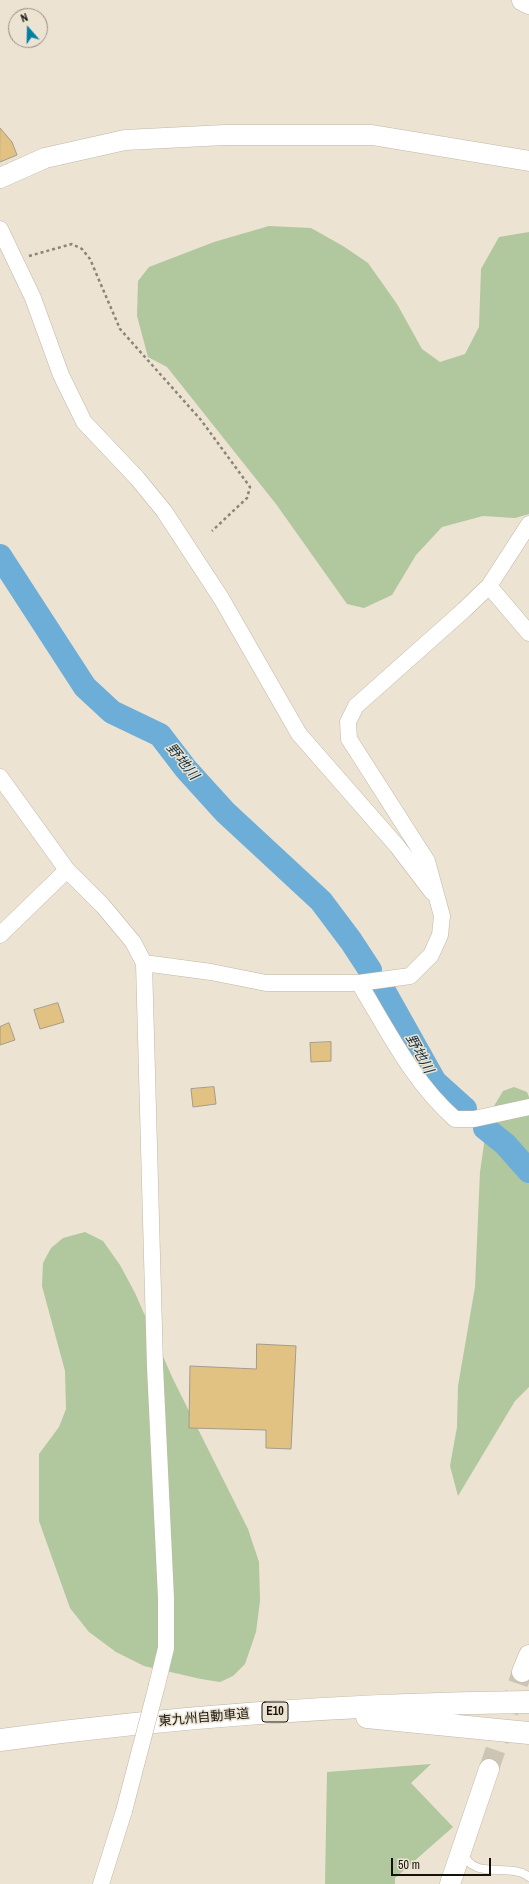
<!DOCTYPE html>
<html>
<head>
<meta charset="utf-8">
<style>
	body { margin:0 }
	#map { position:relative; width:529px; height:1884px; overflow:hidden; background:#ece3d2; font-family:"Archivo Narrow",sans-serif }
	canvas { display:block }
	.north { position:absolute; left:8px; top:8px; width:40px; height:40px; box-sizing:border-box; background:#ece3d2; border:1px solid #968f83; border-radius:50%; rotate:340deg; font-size:11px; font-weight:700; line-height:16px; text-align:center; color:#15120c }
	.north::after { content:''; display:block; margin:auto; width:14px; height:18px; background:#057ea5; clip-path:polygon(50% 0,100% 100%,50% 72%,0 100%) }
	.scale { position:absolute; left:391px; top:1858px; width:100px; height:18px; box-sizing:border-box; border:2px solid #15120c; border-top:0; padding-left:5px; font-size:12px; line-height:14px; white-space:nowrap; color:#15120c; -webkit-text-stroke:3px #ece3d2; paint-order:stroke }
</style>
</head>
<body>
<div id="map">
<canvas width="529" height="1884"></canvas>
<div class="north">N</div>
<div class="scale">50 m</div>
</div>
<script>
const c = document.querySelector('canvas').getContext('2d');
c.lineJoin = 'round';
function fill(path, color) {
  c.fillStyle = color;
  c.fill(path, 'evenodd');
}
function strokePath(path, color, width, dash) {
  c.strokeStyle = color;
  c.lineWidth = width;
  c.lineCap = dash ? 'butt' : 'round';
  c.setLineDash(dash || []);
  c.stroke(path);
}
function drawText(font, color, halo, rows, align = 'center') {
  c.font = font + ' "Archivo Narrow","Noto Sans JP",sans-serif';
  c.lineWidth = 3;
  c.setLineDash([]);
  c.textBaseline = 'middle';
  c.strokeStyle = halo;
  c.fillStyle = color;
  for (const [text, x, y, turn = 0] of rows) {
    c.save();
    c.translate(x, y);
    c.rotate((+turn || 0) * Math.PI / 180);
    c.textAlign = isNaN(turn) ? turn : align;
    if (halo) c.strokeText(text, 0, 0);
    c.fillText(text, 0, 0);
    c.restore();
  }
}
fill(new Path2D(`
	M269 226 311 228 343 246 368 263 397 304 422 349 440 362 465 354 479 327 481 269 499 237 529 232V514L515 518 483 516 442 527 416 555 392 595 364 608 347 604 276 504 167 367 148 357 137 316 138 281 149 267 214 242Z
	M514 1087 527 1092 529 1097V1387L515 1401 458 1496 450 1466 457 1427 458 1386 475 1287 480 1172 488 1116 503 1091Z
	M85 1232 103 1241 120 1265 135 1293 173 1379 248 1529 259 1562 260 1601 256 1632 245 1664 233 1676 220 1682 201 1679 144 1666 116 1652 89 1632 70 1608 39 1521V1454L59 1427 66 1409 65 1371 42 1286 43 1263 51 1248 63 1238Z
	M431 1764 411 1783 453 1827 395 1878V1884H325L327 1772Z`), '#b1c79d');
strokePath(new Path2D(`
	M0 556 85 687 112 712 160 735 186 769 225 812 321 901 351 941 370 970
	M384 991 435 1082 465 1109
	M485 1128 505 1144 529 1171`), '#6daed8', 24);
const building = new Path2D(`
	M0 128 12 142 17 155 0 162Z
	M58 1003 64 1022 40 1029 34 1010Z
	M9 1023 15 1040 0 1045V1027Z
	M331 1042V1061L311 1062 310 1043Z
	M214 1087 216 1104 193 1107 191 1089Z
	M257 1344 296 1346 291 1449 266 1448V1430L189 1428 190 1366 256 1369Z`);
fill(building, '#e2c282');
strokePath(building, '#a39b8b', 1);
strokePath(new Path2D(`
	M489 1769 522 1672`), '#ccc4b4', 20, [20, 10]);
const service = new Path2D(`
	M464 1853C472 1881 511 1862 529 1877`);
const minor = new Path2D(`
	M0 229 33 298 61 375 84 422 137 478 164 511 221 598 299 734 397 846 432 892
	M489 586 529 633
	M0 777 67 870 103 906 133 942 144 963 155 1366 166 1598V1648L157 1685
	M0 935 67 870
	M144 963 211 972 266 983H359L410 976 431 955 440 935 442 916 427 861 349 739 348 722 356 706 464 610 489 586 529 524
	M359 983C388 1031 413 1082 455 1119H474L529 1107
	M101 1884 124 1811`);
const tertiary = new Path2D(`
	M0 178 45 158 125 140 225 135H372L529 161
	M522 1672 529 1655
	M450 1884 489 1769`);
const trunk = new Path2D(`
	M523 0 529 3`);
const motorway = new Path2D(`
	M367 1717 529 1733
	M0 1740C175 1716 352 1704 529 1702`);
strokePath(service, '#c0b7a7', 9);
strokePath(minor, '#c0b7a7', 17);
strokePath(tertiary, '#c0b7a7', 21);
strokePath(trunk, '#c0b7a7', 23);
strokePath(motorway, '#c0b7a7', 23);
strokePath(new Path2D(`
	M29 256 72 244 82 249 90 259 120 329 201 420 250 487 247 498 212 531`), '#8b8579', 2.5, [3, 3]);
strokePath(service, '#fff', 8);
strokePath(minor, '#fff', 16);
strokePath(tertiary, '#fff', 20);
strokePath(trunk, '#fff', 22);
strokePath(motorway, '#fff', 22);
const minorBridge = new Path2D(`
	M124 1811 157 1685`);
strokePath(minorBridge, '#c0b7a7', 17, []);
strokePath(minorBridge, '#fff', 16);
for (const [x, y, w] of [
	[275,1712,26]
]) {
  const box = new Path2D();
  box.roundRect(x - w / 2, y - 10, w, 20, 3);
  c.fillStyle = '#ece3d2';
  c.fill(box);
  strokePath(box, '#15120c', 1);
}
drawText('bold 12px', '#15120c', null, [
	["E10",275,1712]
]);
drawText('13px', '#15120c', '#ece3d2', [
	["東九州自動車道",204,1718,-5]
]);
drawText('italic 14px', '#133143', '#ece3d2', [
	["野地川",182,762,51],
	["野地川",419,1054,61]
]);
</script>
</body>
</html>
